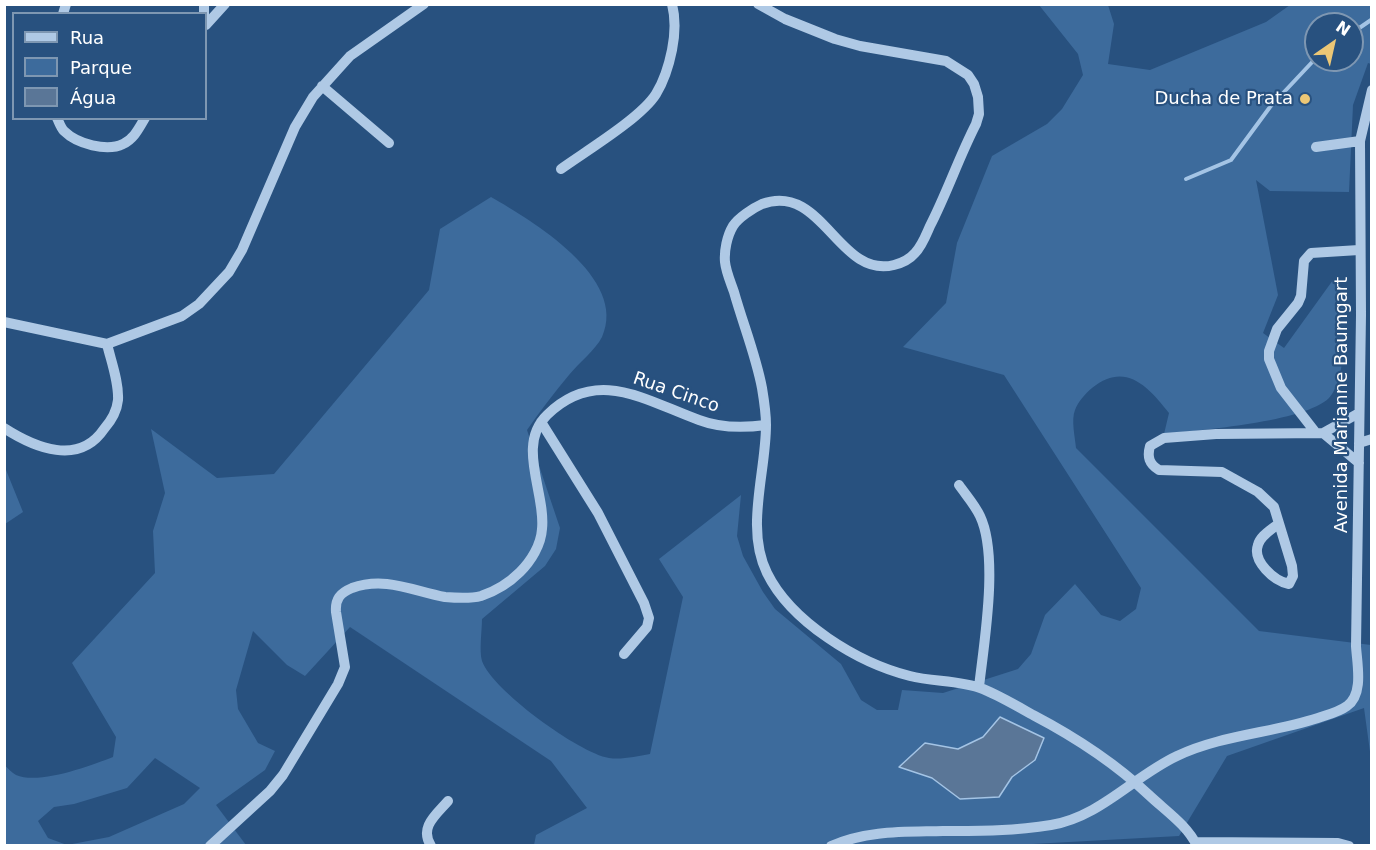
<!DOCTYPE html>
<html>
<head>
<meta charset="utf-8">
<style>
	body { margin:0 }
	#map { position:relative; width:1376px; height:850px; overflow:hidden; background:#28517f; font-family:"DejaVu Sans",sans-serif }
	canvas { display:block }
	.frame { position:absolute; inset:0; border:6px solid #fff; pointer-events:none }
	.legend { position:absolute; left:12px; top:12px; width:195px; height:108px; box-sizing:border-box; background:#28517f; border:2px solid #7e97b2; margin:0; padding:8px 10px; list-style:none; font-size:18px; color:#fff }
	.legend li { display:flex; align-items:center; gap:12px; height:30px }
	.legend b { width:30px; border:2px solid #7e97b2 }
	.north { position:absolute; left:1304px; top:12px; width:60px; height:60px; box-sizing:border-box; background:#28517f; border:2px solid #7e97b2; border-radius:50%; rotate:34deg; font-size:16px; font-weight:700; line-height:24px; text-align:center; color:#fff }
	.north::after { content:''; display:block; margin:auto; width:21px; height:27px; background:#ecc776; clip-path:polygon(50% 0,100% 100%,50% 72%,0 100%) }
</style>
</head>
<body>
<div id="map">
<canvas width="1376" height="850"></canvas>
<div class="frame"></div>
<ul class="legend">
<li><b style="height:8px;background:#afc9e5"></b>Rua</li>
<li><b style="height:16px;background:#3d6b9c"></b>Parque</li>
<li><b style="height:16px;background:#5a7697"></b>Água</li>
</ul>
<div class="north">N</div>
</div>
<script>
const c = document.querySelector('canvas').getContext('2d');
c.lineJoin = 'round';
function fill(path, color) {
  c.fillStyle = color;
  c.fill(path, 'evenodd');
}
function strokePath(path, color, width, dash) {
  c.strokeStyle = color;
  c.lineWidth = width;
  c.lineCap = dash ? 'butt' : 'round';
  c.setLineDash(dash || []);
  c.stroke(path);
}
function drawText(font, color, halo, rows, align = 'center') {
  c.font = font + ' "DejaVu Sans",sans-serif';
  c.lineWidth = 4.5;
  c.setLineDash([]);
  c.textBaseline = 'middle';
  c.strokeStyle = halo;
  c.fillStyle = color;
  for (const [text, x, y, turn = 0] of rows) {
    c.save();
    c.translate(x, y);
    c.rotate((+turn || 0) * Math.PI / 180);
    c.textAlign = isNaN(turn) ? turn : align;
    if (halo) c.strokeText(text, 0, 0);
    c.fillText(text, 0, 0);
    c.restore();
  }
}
fill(new Path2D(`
	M1039 5H1108L1114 24 1108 64 1150 70 1266 22 1290 5H1371V64L1368 63 1353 105 1349 192 1270 191 1256 180 1278 295 1263 333 1284 348 1333 280C1336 285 1340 290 1342 296 1347 309 1346 336 1344 350 1342 365 1339 387 1329 398 1305 422 1200 430 1164 434L1169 413C1148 386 1125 361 1092 388 1085 394 1078 402 1075 410 1071 420 1075 437 1076 448L1259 631 1371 645V759L1364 708 1227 756 1179 836 996 846 534 845 536 835 587 808 551 761 350 627 305 676 287 665 253 631 236 690 238 709 258 743 275 751 265 770 216 805 246 845H5L4 765C8 768 12 773 16 775 39 785 90 766 113 757L116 737 72 663 155 573 153 531 165 493 151 429 217 478 274 474 429 290 440 229 491 197C531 220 629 278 602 337 596 349 578 364 569 375 554 393 540 411 527 430L560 528 556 549 545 566 482 619C482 630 479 651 482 661 492 690 579 753 609 758 622 760 637 756 650 754L683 597 659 559 741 495 737 536 743 556 763 592 775 609 841 664 861 700 877 710H898L902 690 943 693 1018 669 1031 654 1045 615 1075 584 1101 615 1120 621 1136 609 1141 588 1004 375 903 347 946 303 957 243 992 156 1047 124 1062 109 1083 75 1078 54ZM1316 24H1352V60H1316ZM1000 717 1035 760 1012 777 999 797 960 799 932 778 925 743 958 749 983 737ZM155 758 200 788 184 804 109 837 67 845 48 838 38 821 54 807 74 804 127 788Z
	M4 465 23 512 5 524H4Z`), '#3d6b9c');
const water = new Path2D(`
	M1000 717 1044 738 1035 760 1012 777 999 797 960 799 932 778 899 767 925 743 958 749 983 737Z`);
fill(water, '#5a7697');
strokePath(water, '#a4c4e5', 1.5);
strokePath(new Path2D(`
	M1352 33 1371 20
	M1186 179 1231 160 1270 107 1316 58`), '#a4c4e5', 4);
strokePath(new Path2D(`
	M758 4 785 19 835 39 860 46 946 61 968 75 974 84 978 97 979 114 976 124C959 157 947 193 930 226 926 235 922 246 915 253 909 260 902 263 894 265 838 279 823 182 762 204 753 208 738 218 733 226 727 236 724 251 725 262 726 272 731 283 734 292 743 324 756 356 762 388 764 400 766 413 766 425 766 473 745 528 767 573 791 622 858 663 910 676 933 682 960 680 983 689 1000 696 1017 706 1033 715 1077 738 1114 762 1150 796 1166 811 1188 826 1197 846
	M63 14 66 4
	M204 14V4
	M206 25 225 4
	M322 86 389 143
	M57 118C59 122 61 128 64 131 77 144 107 152 123 144 134 139 139 128 145 118
	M1316 147 1360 141
	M561 169C586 151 641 118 656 94 664 81 669 65 672 50 675 35 676 20 672 4
	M4 322 107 344 182 316 199 304 229 272 242 250 295 127 313 97 350 56 424 4
	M1359 413 1323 433 1359 463
	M541 422 598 513 644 603 649 618 647 627 624 654
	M4 428C35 448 79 466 104 429 111 421 117 410 118 400 119 382 111 361 107 344
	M1316 433 1281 388 1269 359V351L1277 329 1298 303 1301 296 1304 261 1311 253 1359 250
	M1359 443 1372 439
	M959 485C966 495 975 505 980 516 999 556 984 643 979 687
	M1278 524C1271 530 1260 536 1258 545 1252 561 1274 581 1289 584L1293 576 1292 566 1274 507 1258 492 1222 472 1159 470C1149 464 1147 457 1150 446L1164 438 1216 434 1323 433
	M1196 842 1338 843 1349 846
	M210 846 270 791 283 775 338 684 345 667 336 612C335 599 340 593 352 588 385 576 413 591 445 597 457 598 470 599 481 596 496 591 509 583 520 572 531 561 541 545 542 529 546 493 516 445 547 415 597 366 646 401 699 420 720 428 744 428 766 425
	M431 846C419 827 436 815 448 801
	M831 846C868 830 904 832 943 831 979 831 1016 831 1051 825 1100 817 1134 776 1177 756 1221 735 1272 733 1318 718 1327 715 1339 712 1347 706 1364 694 1357 664 1356 646L1361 315 1360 141 1372 90`), '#afc9e5', 10);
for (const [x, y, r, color] of [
	[1305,99,6,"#ecc776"]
]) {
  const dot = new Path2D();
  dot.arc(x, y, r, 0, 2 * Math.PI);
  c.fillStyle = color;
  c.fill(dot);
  strokePath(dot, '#28517f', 2);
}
drawText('18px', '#fff', '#28517f', [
	["Ducha de Prata",1293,99]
], 'right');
drawText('18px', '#fff', '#28517f', [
	["Rua Cinco",676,393,19],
	["Avenida Marianne Baumgart",1342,405,-90]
]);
</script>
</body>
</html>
